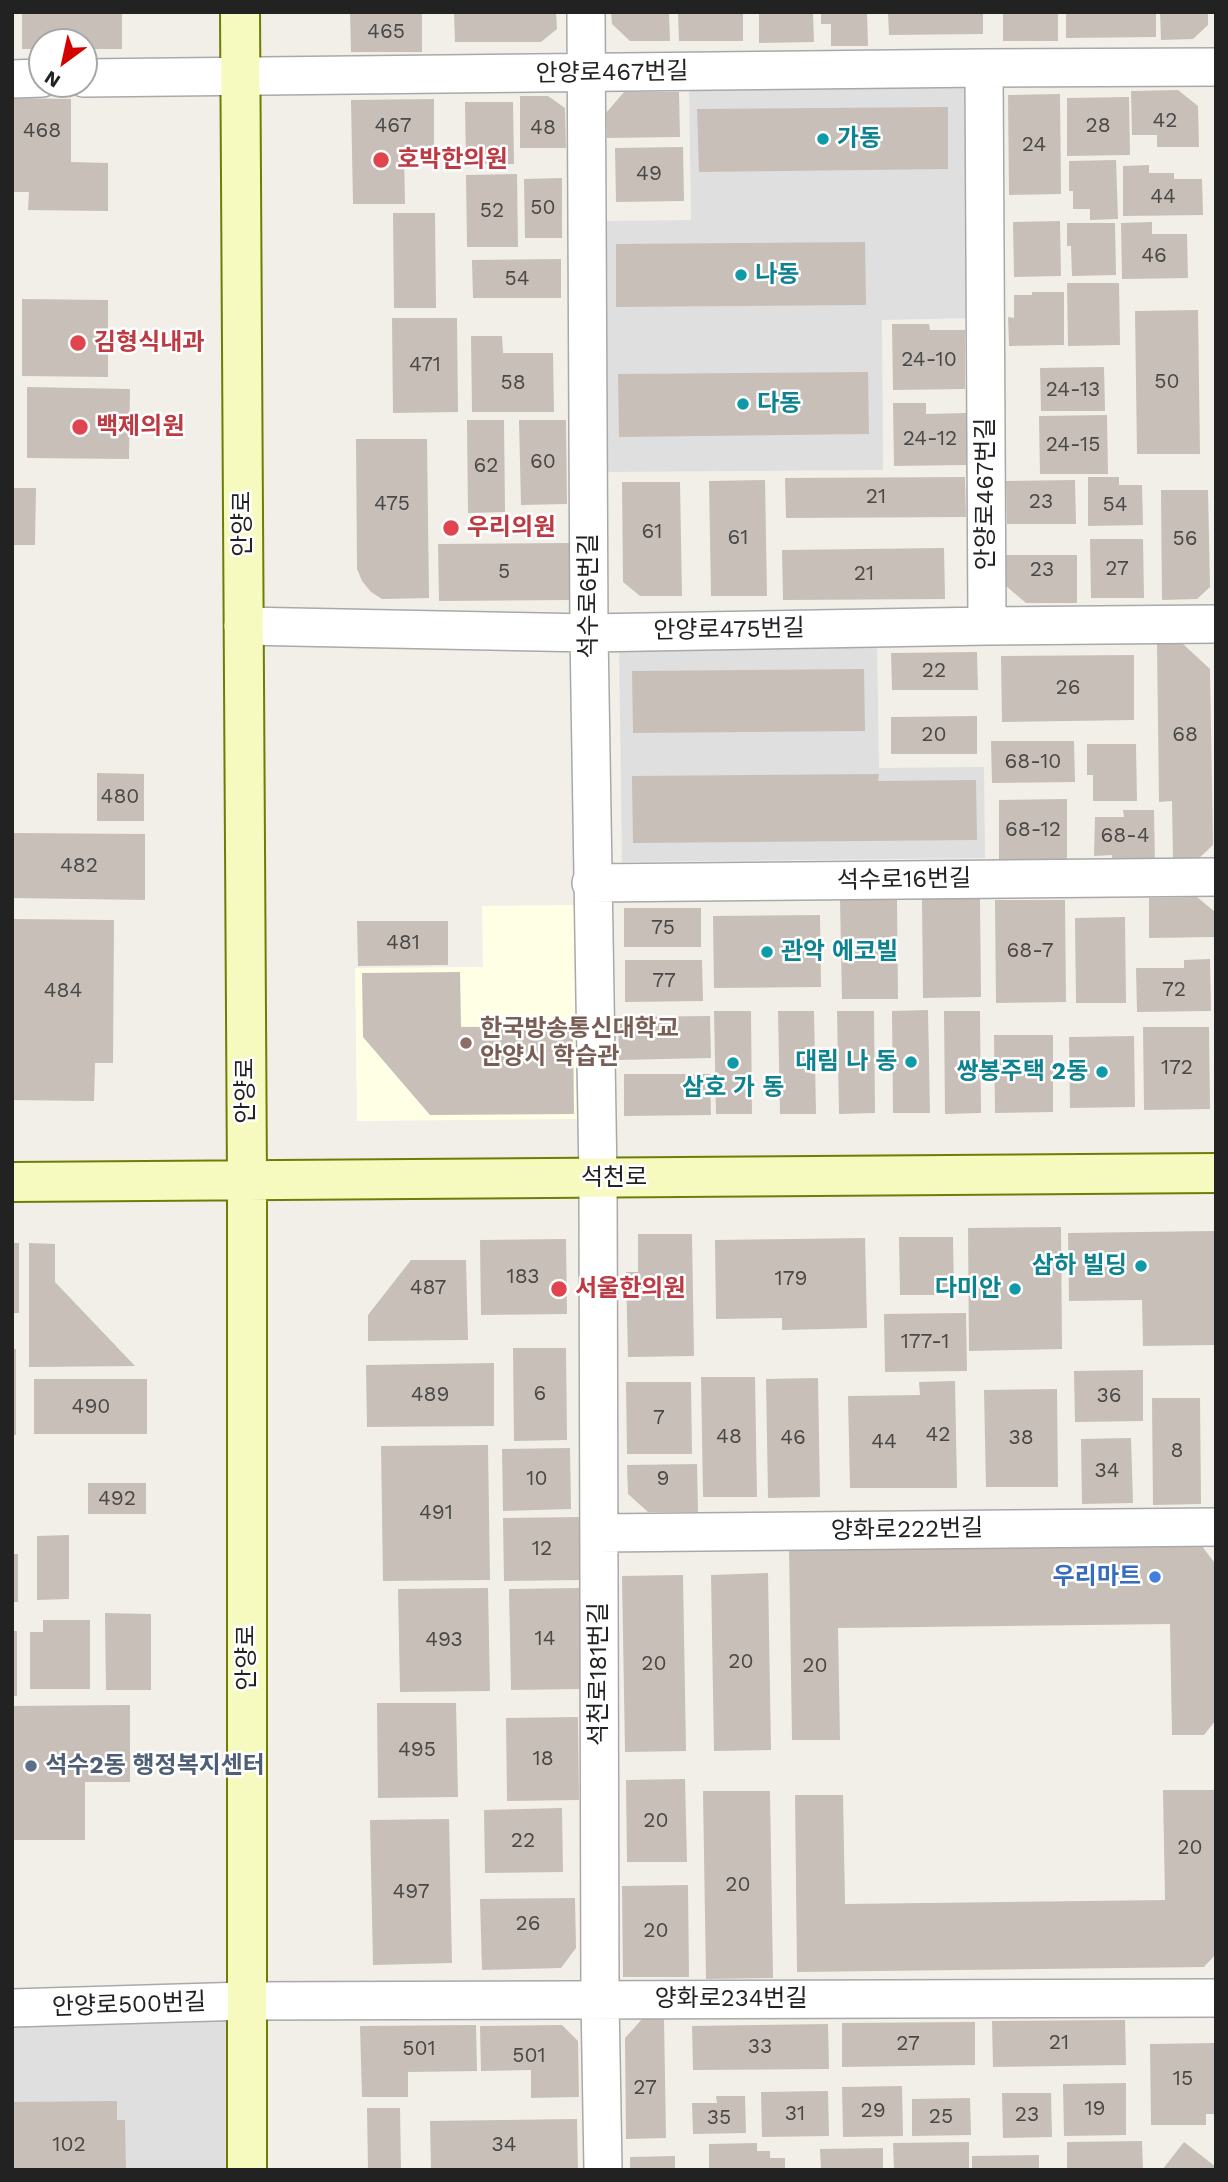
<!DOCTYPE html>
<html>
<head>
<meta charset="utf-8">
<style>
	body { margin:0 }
	#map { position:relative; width:1228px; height:2182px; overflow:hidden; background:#f2efe9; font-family:"Work Sans",sans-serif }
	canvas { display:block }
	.frame { position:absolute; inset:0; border:14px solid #222; pointer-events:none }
	.north { position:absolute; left:28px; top:28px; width:70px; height:70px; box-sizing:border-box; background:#fff; border:2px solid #a7a7a7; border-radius:50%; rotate:213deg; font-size:19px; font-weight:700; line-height:28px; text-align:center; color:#222 }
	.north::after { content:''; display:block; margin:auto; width:24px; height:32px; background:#d40000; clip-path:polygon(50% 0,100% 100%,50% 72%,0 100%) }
</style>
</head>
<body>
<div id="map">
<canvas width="1228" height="2182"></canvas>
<div class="frame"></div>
<div class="north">N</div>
</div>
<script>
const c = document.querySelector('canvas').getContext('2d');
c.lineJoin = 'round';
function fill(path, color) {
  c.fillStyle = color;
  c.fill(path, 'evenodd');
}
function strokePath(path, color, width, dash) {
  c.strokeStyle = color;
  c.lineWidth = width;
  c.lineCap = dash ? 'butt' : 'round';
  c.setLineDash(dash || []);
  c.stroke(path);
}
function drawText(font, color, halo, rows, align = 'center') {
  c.font = font + ' "Work Sans","Noto Sans KR",sans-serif';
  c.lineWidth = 5;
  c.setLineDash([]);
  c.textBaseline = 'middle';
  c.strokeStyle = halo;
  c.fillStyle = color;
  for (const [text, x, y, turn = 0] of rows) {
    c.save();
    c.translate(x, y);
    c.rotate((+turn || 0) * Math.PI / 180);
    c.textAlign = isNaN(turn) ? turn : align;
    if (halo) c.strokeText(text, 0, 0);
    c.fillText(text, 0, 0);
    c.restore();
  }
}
fill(new Path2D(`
	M973 80 976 318 882 320 883 470 608 472 605 221 691 220 689 82Z
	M877 639 879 768 984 767 985 858 622 862 619 642Z
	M230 2013 231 2170H12V2017Z`), '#e0dfdf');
fill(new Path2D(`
	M574 905 577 1119 357 1121 355 968 483 967 482 906Z`), '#ffffe5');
fill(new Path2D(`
	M22 12H122V49H84V42H42V49H22Z
	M350 12H422V52H351Z
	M454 12H556L557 29 541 42H455Z
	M611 12H669L670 41H630L612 24Z
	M678 12H743V41H679Z
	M759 12H813L814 42 759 43Z
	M821 12H867L868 46H831V24H821Z
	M888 12H983V34L889 35Z
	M1003 12H1058V41H1003Z
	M1066 12H1156V37L1066 38Z
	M1160 12H1208V25L1193 39 1161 40Z
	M1178 90 1198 106 1199 147H1157V135H1132L1131 91Z
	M624 92H679L680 137 607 138 606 113Z
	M1060 94 1061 194 1009 195 1008 95Z
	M520 96H548L565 108 566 148H520Z
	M1129 97 1130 155 1067 156V98Z
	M12 98 71 99V162L108 163V211L28 210 29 192H12Z
	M434 99V152H404L405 204H353L351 100Z
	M465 102H513L514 164H466Z
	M948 107V169L699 172 697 109Z
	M683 147 684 201 616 202 615 148Z
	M1116 160 1118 219 1090 220V209H1073V191H1069V161Z
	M1149 165V173H1174V179H1202L1203 215 1123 216V166Z
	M517 174 518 247H467L466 175Z
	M562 178V238H525L524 179Z
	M393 213H435L436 308H394Z
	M1060 221 1061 276 1014 277 1013 222Z
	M1152 222V234H1187L1188 278 1122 279 1121 223Z
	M1067 223H1115L1116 275 1072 276 1071 246H1067Z
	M865 242 866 305 616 307V244Z
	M561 259V298H473L472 260Z
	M1067 283H1119L1120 345 1068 346Z
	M1032 292H1064V345L1009 346 1008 317 1014 318V295H1032Z
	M22 299 108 300V377L22 376Z
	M1198 310 1200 454H1137L1135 311Z
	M392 318H457L458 412 393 413Z
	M892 324H929L930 330H965V389L893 390Z
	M471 336H502L503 353H553L554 412H472Z
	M1104 367 1105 411H1041L1040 368Z
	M868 372 869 434 619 437 618 374Z
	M27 387 130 389 129 459 27 458Z
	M893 403H926V414L966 413V465L894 466Z
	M1107 415 1108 474H1040L1039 416Z
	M467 420H504L505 512 468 513Z
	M519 420H566L567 504 521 505Z
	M356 439H427L429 598 382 599 371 592 362 581 357 569Z
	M965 477 966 517 786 518 785 478Z
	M1088 477H1119V485H1142L1143 525 1088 526Z
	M765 480 767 596H711L709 481Z
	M1075 480 1076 524H1007L1006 481Z
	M622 482H680L682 596H640L623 582Z
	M12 488H36L35 545H12Z
	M1161 490H1208L1210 587 1197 599 1162 600Z
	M1090 539H1143L1144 598H1091Z
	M569 543 570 600 439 601 438 544Z
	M944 548 945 599 783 600 782 550Z
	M1006 555H1077V603H1026L1006 586Z
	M1157 644H1183L1210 669 1213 845 1196 861H1173L1172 801 1159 802Z
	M977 652 978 690H892L891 653Z
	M1134 655V720L1002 722 1001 656Z
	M864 669 865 731 633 733 632 671Z
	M977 716V754H891V717Z
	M991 741H1074L1075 782 992 783Z
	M1087 744H1136L1137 801H1093V775H1087Z
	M97 773 144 774V821H97Z
	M879 774 878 781 976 780 977 840 633 843 632 776Z
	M1067 799V860L999 861V800Z
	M1123 810H1154L1155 865 1112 866V855L1094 856 1095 817H1124Z
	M12 833 145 834V900L12 898Z
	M1197 897 1215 912 1216 937 1149 938V898Z
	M922 899H980L981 997 923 998Z
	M840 900H897L898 999H842Z
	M995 900H1065L1066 1002 996 1003Z
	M624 908H701V947H624Z
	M820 915 821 987 714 988 713 916Z
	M1125 917 1126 1003H1076L1075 918Z
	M12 919 114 920 113 1063H95L94 1101 12 1100Z
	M357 921H448V965L358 966Z
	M1210 959 1211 1011 1137 1012 1136 968H1184V960Z
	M625 960H702L703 1001 625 1002Z
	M460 972 461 1027 573 1026 574 1114 430 1115 363 1037 362 973Z
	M928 1010 930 1113H893L892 1011Z
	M714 1011H751L752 1114H716Z
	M778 1011H814L816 1114H780Z
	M837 1011H874L875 1113 839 1114Z
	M944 1011H980L981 1113 945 1114Z
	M710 1016 711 1058 619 1060 618 1017Z
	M1143 1027H1209L1210 1109 1144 1110Z
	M994 1035H1053V1112L995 1113Z
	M1134 1036 1135 1107 1070 1108 1069 1037Z
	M624 1074H710L711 1115 624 1116Z
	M1061 1227 1062 1349 969 1351 968 1228Z
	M1214 1231 1215 1345 1143 1346 1142 1300 1069 1301 1068 1233Z
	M638 1234H692L694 1356 628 1357 626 1272H638Z
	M899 1237H953L954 1295H900Z
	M865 1238 867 1328 782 1330V1318L716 1319 715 1240Z
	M566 1239 567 1314 481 1315 480 1240Z
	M12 1243H19V1313H12Z
	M29 1243 55 1244V1282L135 1366 29 1367Z
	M411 1260H466L468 1340 368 1341V1315Z
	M966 1313 967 1371 885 1372 884 1314Z
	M513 1348H566L567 1440 514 1441Z
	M12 1349H16V1435H12Z
	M494 1363V1426L367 1427 366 1365Z
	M1143 1370V1421L1075 1422 1074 1371Z
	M701 1377H755L757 1497H703Z
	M818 1378 820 1497 768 1498 766 1379Z
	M34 1379H147V1434H34Z
	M955 1381 957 1488H850L848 1396 920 1395 919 1382Z
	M626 1382H691L692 1454H627Z
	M1057 1389 1058 1487H986L984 1390Z
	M1152 1398H1200L1201 1504 1153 1505Z
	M1131 1438 1133 1503 1082 1504 1081 1439Z
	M488 1445 490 1580 383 1581 381 1446Z
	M570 1448 571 1509 503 1511 502 1449Z
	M697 1464 698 1512H648L628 1494 627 1465Z
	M88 1483H146V1514H88Z
	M581 1517V1580L504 1581 503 1518Z
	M69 1535V1599L37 1600V1536Z
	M1198 1541 1214 1562 1216 1720 1204 1735H1172L1170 1624 838 1628 840 1740H792L789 1547Z
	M12 1554H18V1602H12Z
	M768 1573 771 1750 714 1751 711 1575Z
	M683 1575 686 1751 625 1752 622 1576Z
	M488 1588 490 1691 400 1692 398 1589Z
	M579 1588 581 1689 511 1690 509 1589Z
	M105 1613 151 1614V1690H106Z
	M43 1620H90V1689H30V1632H43Z
	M12 1631H17V1696H12Z
	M377 1703H456L458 1797 378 1798Z
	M130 1705V1782H85V1840H12V1706Z
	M578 1717 579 1800 507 1801 506 1718Z
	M685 1779 687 1862H627L626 1780Z
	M1163 1790H1216V1954L1204 1967 797 1972 795 1795H843L845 1904 1165 1900Z
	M703 1791H770L773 1978 706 1979Z
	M562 1808 563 1872 485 1873 484 1810Z
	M449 1819 452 1963 373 1965 370 1820Z
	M688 1885 689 1977H623L622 1886Z
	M575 1898 576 1948 561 1968 482 1970 480 1899Z
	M643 2018H664L666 2138 626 2139 625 2038Z
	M1125 2020 1126 2065 993 2067 992 2021Z
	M975 2022V2065L842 2067V2023Z
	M828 2024 829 2069 693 2070 692 2026Z
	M476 2025 477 2071 408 2072V2097H362L360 2026Z
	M562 2025 578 2041 579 2097 531 2098V2070L481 2071 480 2026Z
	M1216 2043V2114H1206V2125H1151L1150 2044Z
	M1126 2083V2135L1064 2136 1063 2084Z
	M902 2086 903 2136 843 2137 842 2087Z
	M828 2091 829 2136 762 2137 761 2092Z
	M1002 2093H1051L1052 2137 1003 2138Z
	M716 2096H745L746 2133 693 2134 692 2103H717Z
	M970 2098 971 2135 912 2136V2099Z
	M117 2101V2120H125L126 2170H12V2102Z
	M367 2108H400L401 2170H368Z
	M577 2119 578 2170H431L430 2121Z
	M1142 2141 1143 2170H1067V2142Z
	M969 2142V2170H894L893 2143Z
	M1184 2142 1216 2167V2170H1162Z
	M757 2143V2151H770V2158H785V2170H709V2144Z
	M883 2148V2170H821L820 2149Z
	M1039 2155V2170H972V2156Z
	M675 2156V2170H630V2157Z`), '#c7bfb8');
const street = new Path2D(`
	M586 12 589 633 598 1179 600 1999 603 2170
	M984 68 987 626
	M84 78 984 68 1216 67
	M12 79 42 78
	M243 626 589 633 987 626 1216 624
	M591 883 1216 877
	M599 1533 1216 1527
	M12 2008 246 2001 1216 1998`);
const secondary = new Path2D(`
	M240 12 247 1180V2170
	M12 1182 1216 1173`);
strokePath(street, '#a9a9a9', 40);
strokePath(secondary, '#707d05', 42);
strokePath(street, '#fff', 37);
strokePath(secondary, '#f7fabf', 38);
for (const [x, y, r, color] of [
	[823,139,7,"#0f9aa8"],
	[381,160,9,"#e0444e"],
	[741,275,7,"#0f9aa8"],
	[78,343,9,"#e0444e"],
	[743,404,7,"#0f9aa8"],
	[80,427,9,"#e0444e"],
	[451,528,9,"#e0444e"],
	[767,952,7,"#0f9aa8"],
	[466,1043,7,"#8d6e63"],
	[911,1062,7,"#0f9aa8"],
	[733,1063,7,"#0f9aa8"],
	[1102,1072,7,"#0f9aa8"],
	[1141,1266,7,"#0f9aa8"],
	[559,1289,9,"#e0444e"],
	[1015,1289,7,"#0f9aa8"],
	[1155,1577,7,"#3f7fe0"],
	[31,1766,7,"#5c6f8a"]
]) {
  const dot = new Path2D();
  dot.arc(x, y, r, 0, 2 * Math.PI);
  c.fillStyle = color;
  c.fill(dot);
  strokePath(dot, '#fff', 2.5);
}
drawText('21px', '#4b4948', null, [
	["465",386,32],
	["42",1165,121],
	["467",393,126],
	["28",1098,126],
	["48",543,128],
	["468",42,131],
	["24",1034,145],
	["49",649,174],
	["44",1163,197],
	["50",543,208],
	["52",492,211],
	["46",1154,256],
	["54",517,279],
	["24-10",929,360],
	["471",425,365],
	["50",1167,382],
	["58",513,383],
	["24-13",1073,390],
	["24-12",930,439],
	["24-15",1073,445],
	["60",543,462],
	["62",486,466],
	["21",876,497],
	["23",1041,502],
	["475",392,504],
	["54",1115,505],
	["61",652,532],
	["61",738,538],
	["56",1185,539],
	["27",1117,569],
	["23",1042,570],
	["5",504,572],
	["21",864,574],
	["22",934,671],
	["26",1068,688],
	["20",934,735],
	["68",1185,735],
	["68-10",1033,762],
	["480",120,797],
	["68-12",1033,830],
	["68-4",1125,836],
	["482",79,866],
	["75",663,928],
	["481",403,943],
	["68-7",1030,951],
	["77",664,981],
	["72",1174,990],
	["484",63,991],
	["172",1177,1068],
	["183",523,1277],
	["179",791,1279],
	["487",428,1288],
	["177-1",925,1342],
	["6",540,1394],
	["489",430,1395],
	["36",1109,1396],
	["490",91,1407],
	["7",659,1418],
	["42",938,1435],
	["48",729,1437],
	["46",793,1438],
	["38",1021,1438],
	["44",884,1442],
	["8",1177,1451],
	["34",1107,1471],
	["10",537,1479],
	["9",663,1479],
	["492",117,1499],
	["491",436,1513],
	["12",542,1549],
	["14",545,1639],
	["493",444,1640],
	["20",741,1662],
	["20",654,1664],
	["20",815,1666],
	["495",417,1750],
	["18",543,1759],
	["20",656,1821],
	["22",523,1841],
	["20",1190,1848],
	["20",738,1885],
	["497",411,1892],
	["26",528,1924],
	["20",656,1931],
	["21",1059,2043],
	["27",908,2044],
	["33",760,2047],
	["501",419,2049],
	["501",529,2056],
	["15",1183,2079],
	["27",645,2088],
	["19",1095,2109],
	["29",873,2111],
	["31",795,2114],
	["23",1027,2115],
	["25",941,2117],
	["35",719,2118],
	["102",69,2145],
	["34",504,2145]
]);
drawText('24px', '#222', '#fff', [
	["안양로467번길",612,73,-1],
	["안양로467번길",986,494,-90],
	["안양로",243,524,-90],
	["석수로6번길",589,596,-90],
	["안양로475번길",729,630,-1],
	["석수로16번길",904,880,-1],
	["안양로",246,1091,-90],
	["석천로",614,1178],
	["양화로222번길",907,1530,-1],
	["안양로",247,1658,-90],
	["석천로181번길",599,1674,-90],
	["양화로234번길",731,1999],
	["안양로500번길",129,2005,-2]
]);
drawText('bold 24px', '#0d838f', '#fff', [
	["가동",837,139],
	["나동",755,275],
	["다동",757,404],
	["관악 에코빌",781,952],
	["대림 나 동",897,1062,"right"],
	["쌍봉주택 2동",1088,1072,"right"],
	["삼호 가 동",733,1088,"center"],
	["삼하 빌딩",1127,1266,"right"],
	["다미안",1001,1289,"right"]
], 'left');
drawText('bold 24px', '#be3a42', '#fff', [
	["호박한의원",397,160],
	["김형식내과",94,343],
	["백제의원",96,427],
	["우리의원",467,528],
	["서울한의원",575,1289]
], 'left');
drawText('bold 24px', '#785e54', '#fff', [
	["한국방송통신대학교",480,1029],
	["안양시 학습관",480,1057]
], 'left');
drawText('bold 24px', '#366cbe', '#fff', [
	["우리마트",1141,1577]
], 'right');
drawText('bold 24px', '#4e5e75', '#fff', [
	["석수2동 행정복지센터",45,1766]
], 'left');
</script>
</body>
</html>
